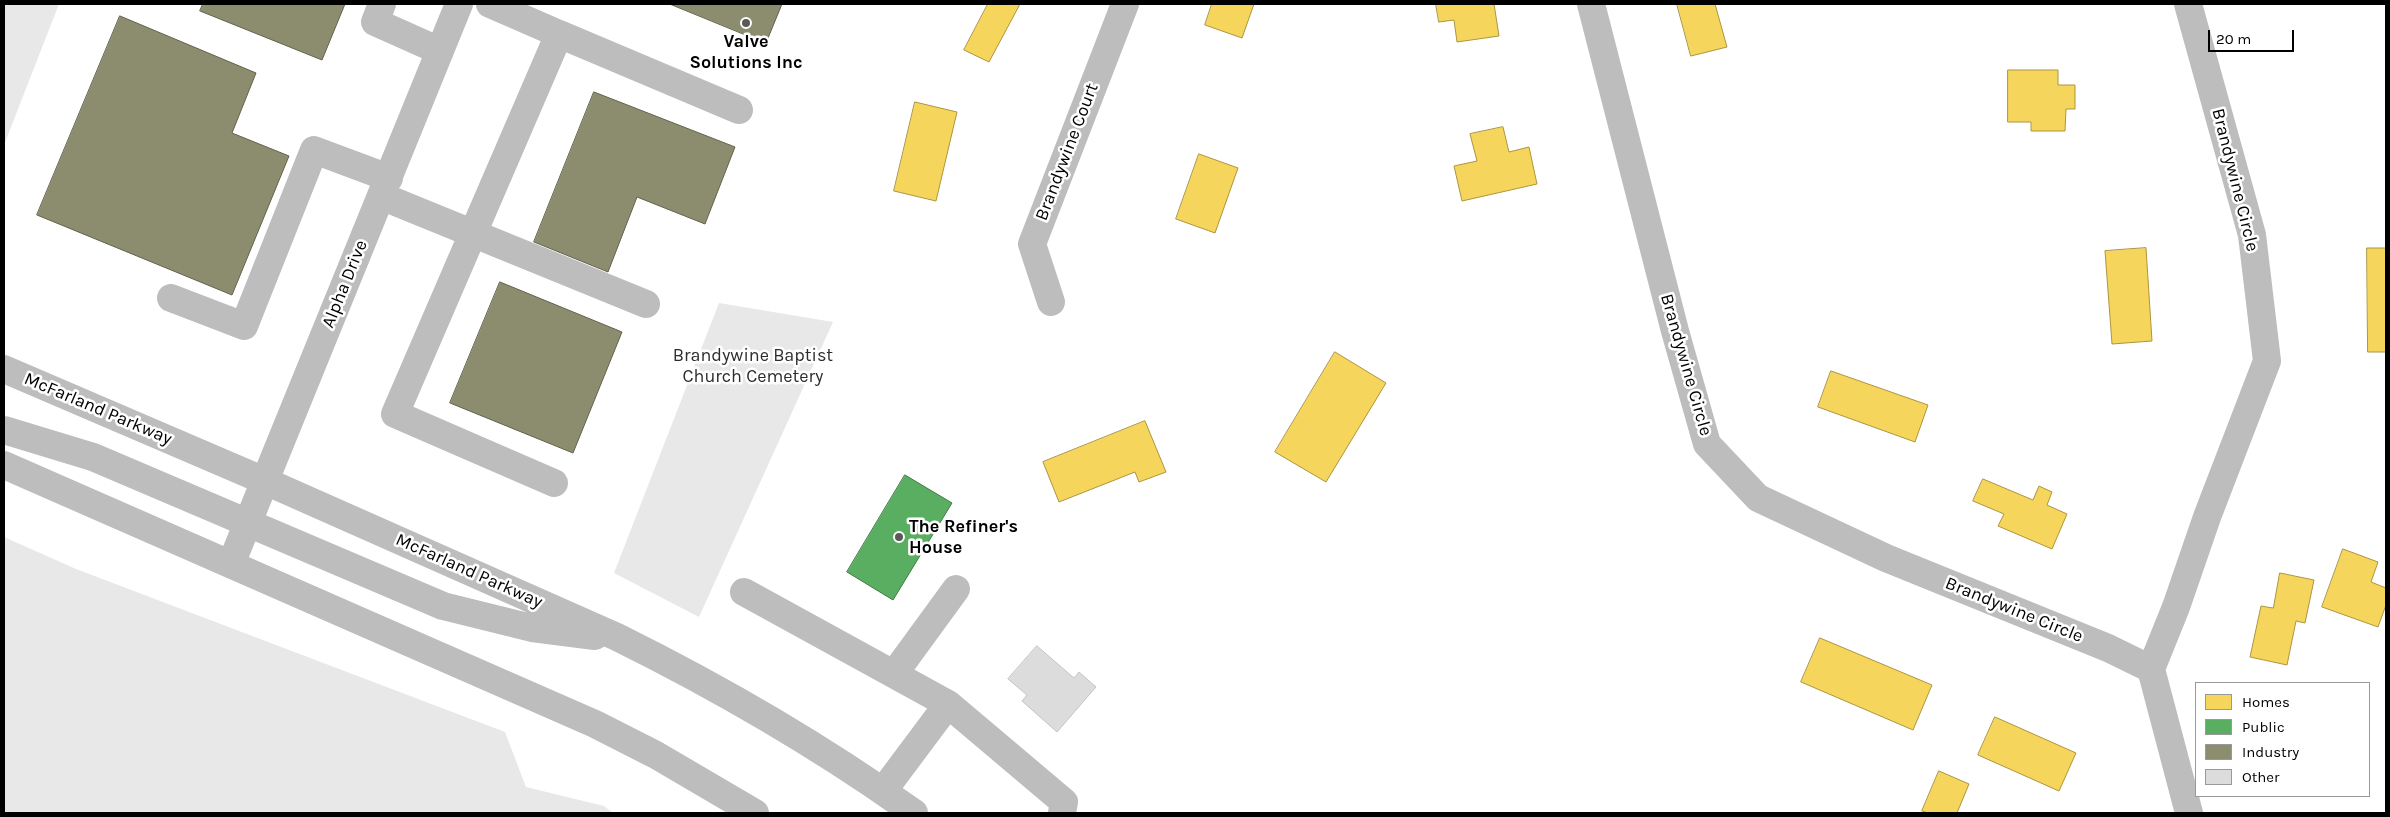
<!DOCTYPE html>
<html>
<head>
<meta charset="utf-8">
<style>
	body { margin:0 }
	#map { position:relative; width:2390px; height:817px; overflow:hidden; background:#fff; font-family:Karla,sans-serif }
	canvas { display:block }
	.frame { position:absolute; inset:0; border:5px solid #000; pointer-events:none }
	.legend { position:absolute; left:2195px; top:682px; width:175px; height:115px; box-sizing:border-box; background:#fff; border:1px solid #999; margin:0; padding:6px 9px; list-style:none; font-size:15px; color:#000 }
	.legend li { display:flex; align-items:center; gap:10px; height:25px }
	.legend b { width:25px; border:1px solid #999 }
	.scale { position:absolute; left:2208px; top:30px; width:86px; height:22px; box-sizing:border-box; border:2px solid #000; border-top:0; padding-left:6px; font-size:15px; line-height:18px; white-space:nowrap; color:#000; -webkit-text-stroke:4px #fff; paint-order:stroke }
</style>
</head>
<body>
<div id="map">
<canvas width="2390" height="817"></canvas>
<div class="frame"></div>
<ul class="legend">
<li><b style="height:14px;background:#f6d55c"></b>Homes</li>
<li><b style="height:14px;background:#5aae61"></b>Public</li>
<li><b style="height:14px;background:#8c8c6e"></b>Industry</li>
<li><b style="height:14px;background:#dcdcdc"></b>Other</li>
</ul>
<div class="scale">20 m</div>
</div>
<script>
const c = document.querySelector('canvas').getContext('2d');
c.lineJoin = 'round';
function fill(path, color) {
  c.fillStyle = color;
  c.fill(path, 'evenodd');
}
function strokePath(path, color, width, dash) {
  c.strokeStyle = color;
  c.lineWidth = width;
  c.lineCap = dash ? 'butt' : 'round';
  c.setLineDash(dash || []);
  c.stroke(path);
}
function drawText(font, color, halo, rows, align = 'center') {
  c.font = font + ' Karla,sans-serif';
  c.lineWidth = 5;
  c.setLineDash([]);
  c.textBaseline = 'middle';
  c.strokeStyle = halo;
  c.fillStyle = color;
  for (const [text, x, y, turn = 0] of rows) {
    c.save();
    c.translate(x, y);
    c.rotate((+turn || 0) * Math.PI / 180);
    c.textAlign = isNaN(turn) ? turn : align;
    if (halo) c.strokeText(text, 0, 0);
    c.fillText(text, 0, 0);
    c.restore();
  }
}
fill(new Path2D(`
	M4 4H59L4 145Z
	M719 303 833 322 699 617 614 573Z
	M4 537 76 569 505 732 526 787 604 806 613 813H4Z`), '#e8e8e8');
const homes = new Path2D(`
	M988 4H1020L989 62 964 50Z
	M1212 4H1254L1242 38 1205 25Z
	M1436 4H1494L1499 36 1457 42 1454 20 1439 22Z
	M1677 4H1715L1727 47 1691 56Z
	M2008 70H2058V85H2075V109H2066L2065 131H2031V122H2008Z
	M915 102 957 112 936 201 894 191Z
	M1503 127 1509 152 1529 147 1537 184 1462 201 1454 166 1477 161 1470 134Z
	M1199 154 1238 168 1215 233 1176 219Z
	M2146 248 2152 341 2112 344 2105 251Z
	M2367 248H2386V352H2368Z
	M1335 352 1386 383 1326 482 1275 452Z
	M1831 371 1928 405 1915 442 1818 407Z
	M1145 421 1166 472 1139 482 1135 472 1059 502 1043 462Z
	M1983 479 2033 500 2039 486 2052 492 2047 505 2067 514 2052 549 1998 526 2004 514 1973 501Z
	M2343 549 2378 562 2371 582 2386 588V605L2378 627 2322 607Z
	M2280 573 2314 580 2305 623 2296 621 2287 665 2250 657 2261 606 2273 608Z
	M1820 638 1932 685 1913 730 1801 682Z
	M1995 717 2076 753 2059 791 1978 755Z
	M1939 771 1969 784 1957 813H1928L1922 811Z`);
fill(homes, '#f6d55c');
strokePath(homes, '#ac9540', 1);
const public = new Path2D(`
	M905 475 952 503 893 600 847 572Z`);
fill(public, '#5aae61');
strokePath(public, '#3f7a44', 1);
const industry = new Path2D(`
	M203 4H345L322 60 200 11Z
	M670 4H782L766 43Z
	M120 16 256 73 232 133 289 156 232 295 37 215Z
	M594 92 735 147 705 224 637 197 608 272 534 242Z
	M500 282 622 332 573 453 450 403Z`);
fill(industry, '#8c8c6e');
strokePath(industry, '#62624d', 1);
const building = new Path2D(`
	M1037 646 1074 678 1079 672 1096 687 1057 732 1022 701 1027 695 1008 679Z`);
fill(building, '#dcdcdc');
strokePath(building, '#c4c4c4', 1);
strokePath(new Path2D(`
	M382 4 375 22 440 51
	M490 4 559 34 395 414 554 483
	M1591 4 1675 331 1707 444 1758 498 1886 558 2108 648 2151 669
	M2188 4 2252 235 2267 361 2207 517 2176 607 2151 669 2189 813
	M559 34 739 110
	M381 196 646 304
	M171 298 244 326 314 150 389 178
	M1051 302 1032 244 1125 4
	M231 564 459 4
	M744 592 948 704 1064 802 1062 813
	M894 674 956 589
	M883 791 948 704`), '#bdbdbd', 28);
strokePath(new Path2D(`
	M4 369 265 481 617 637C720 688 820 746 914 813
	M4 430 93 457 443 606 532 628 595 636
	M4 465 595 724 656 755 755 813`), '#bdbdbd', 28);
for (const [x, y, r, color] of [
	[746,23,5,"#595959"],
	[899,537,5,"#595959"]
]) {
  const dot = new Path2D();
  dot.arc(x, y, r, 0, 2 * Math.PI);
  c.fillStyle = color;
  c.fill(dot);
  strokePath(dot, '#fff', 2);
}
drawText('bold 18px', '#000', '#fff', [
	["Valve",746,42],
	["Solutions Inc",746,63],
	["The Refiner's",909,527,"left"],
	["House",909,548,"left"]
]);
drawText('18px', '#000', '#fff', [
	["Brandywine Court",1067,152,-69],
	["Brandywine Circle",2235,180,76],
	["Alpha Drive",345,284,-68],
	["Brandywine Circle",1686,365,74],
	["McFarland Parkway",98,409,23],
	["McFarland Parkway",469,571,24],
	["Brandywine Circle",2014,610,22]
]);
drawText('18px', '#2d2d2d', '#fff', [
	["Brandywine Baptist",753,356],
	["Church Cemetery",753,377]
]);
</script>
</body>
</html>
